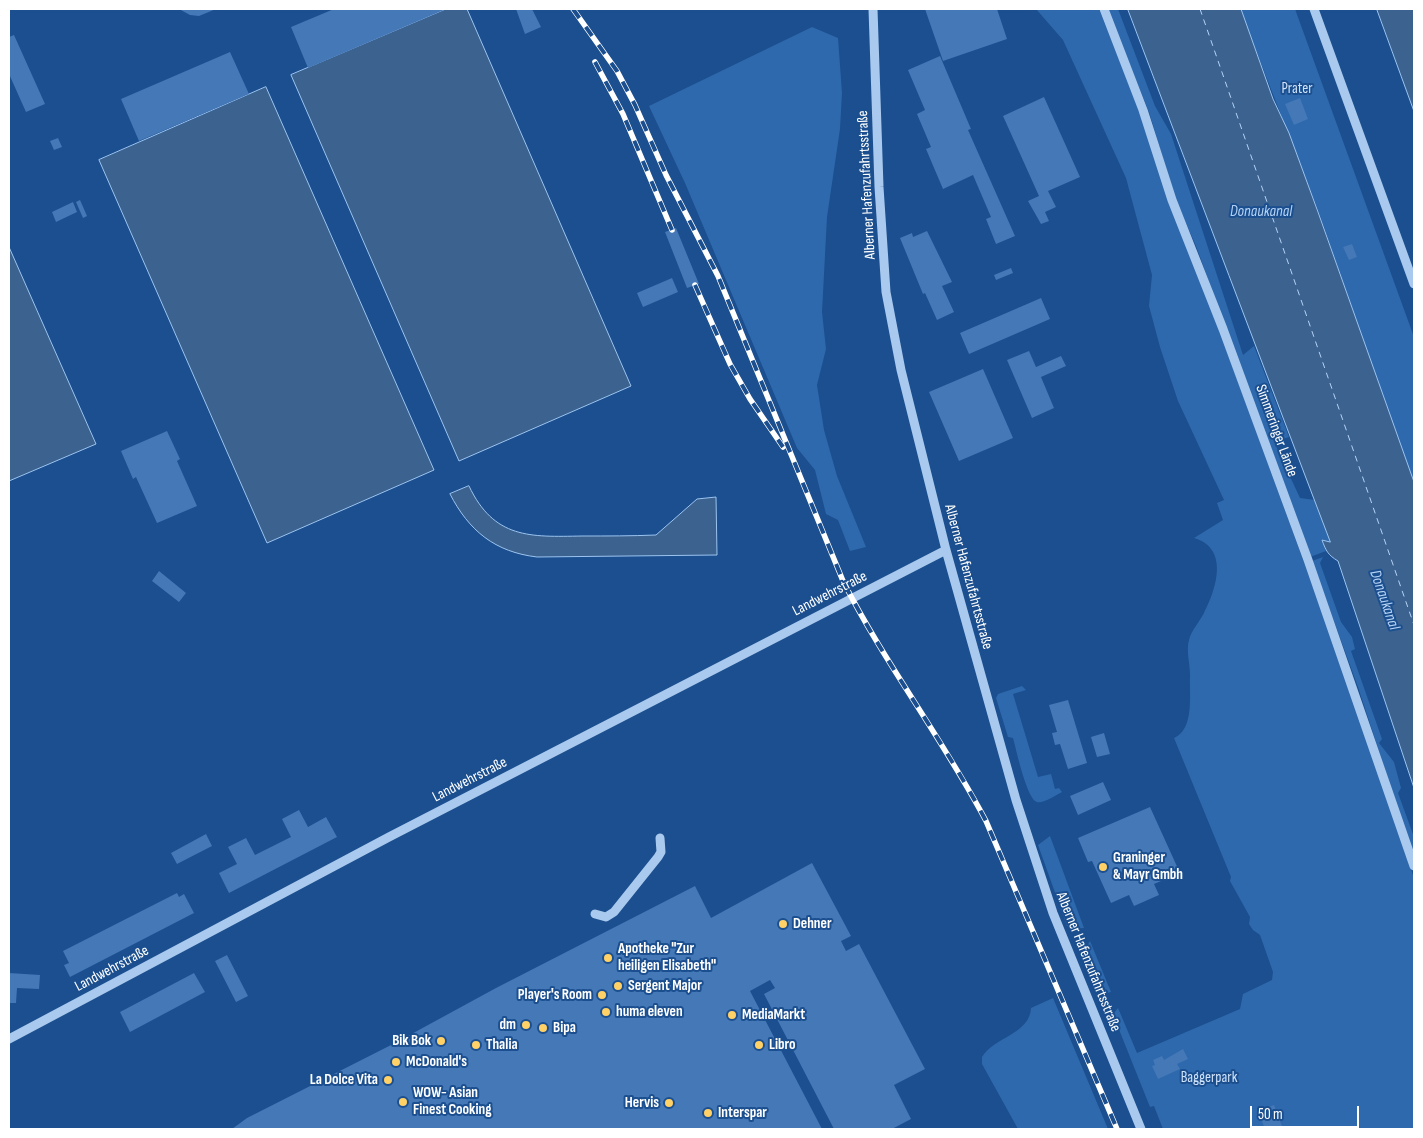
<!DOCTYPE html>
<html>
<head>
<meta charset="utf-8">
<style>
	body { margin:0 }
	#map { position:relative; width:1423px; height:1138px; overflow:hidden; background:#1b4f8f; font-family:"Sofia Sans Condensed",sans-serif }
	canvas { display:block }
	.frame { position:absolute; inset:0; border:10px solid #fff; pointer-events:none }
	.scale { position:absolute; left:1250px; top:1106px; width:109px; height:22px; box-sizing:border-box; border:2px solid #fff; border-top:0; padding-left:6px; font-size:15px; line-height:18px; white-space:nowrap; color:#fff; -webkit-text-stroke:4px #1b4f8f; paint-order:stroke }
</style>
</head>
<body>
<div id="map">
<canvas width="1423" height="1138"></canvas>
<div class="frame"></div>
<div class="scale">50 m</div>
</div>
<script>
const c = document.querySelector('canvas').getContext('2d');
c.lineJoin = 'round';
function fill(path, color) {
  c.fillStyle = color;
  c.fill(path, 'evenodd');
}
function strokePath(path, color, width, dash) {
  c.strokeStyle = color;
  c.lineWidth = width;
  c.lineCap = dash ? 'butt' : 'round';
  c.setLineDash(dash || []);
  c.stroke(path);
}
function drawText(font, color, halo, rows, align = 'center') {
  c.font = font + ' "Sofia Sans Condensed",sans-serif';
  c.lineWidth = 4;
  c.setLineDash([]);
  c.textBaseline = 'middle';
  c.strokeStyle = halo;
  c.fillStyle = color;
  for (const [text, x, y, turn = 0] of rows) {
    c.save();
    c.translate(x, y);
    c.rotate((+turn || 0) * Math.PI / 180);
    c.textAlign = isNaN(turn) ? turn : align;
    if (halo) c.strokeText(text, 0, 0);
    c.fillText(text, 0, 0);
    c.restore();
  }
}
fill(new Path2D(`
	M1036 9H1099L1136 102 1341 664 1414 878V1129H1163L1154 1106 1150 1107 1114 1017V1013L1118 1008 1137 1053 1240 1009 1243 994 1272 980 1273 972 1260 935 1253 930 1249 924 1250 917 1230 881 1231 877 1174 738C1195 729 1189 694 1190 675 1190 664 1186 650 1189 640 1191 631 1200 621 1204 613 1217 588 1229 548 1194 538L1223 520 1217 503 1224 500 1178 401 1160 347 1149 306 1152 275 1126 178 1063 40Z
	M1107 9H1118L1155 106 1171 134 1243 355 1254 346 1289 437 1274 442 1300 498 1315 500 1331 543 1322 540 1326 551 1310 557 1196 246 1175 198 1149 112Z
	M1241 9H1295L1414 337V482C1381 392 1350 301 1318 210 1293 143 1265 77 1241 9Z
	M812 27 838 38 842 93 840 129 827 217 822 312 826 349 817 385 824 430 837 476 866 547 850 551 838 520 826 514 815 470 797 448 685 183 649 106Z
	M1323 557 1320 563 1341 622 1352 637 1355 649 1351 651 1382 739 1379 743 1394 762 1401 788 1398 793 1414 837V858L1358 687 1312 561Z
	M1022 686 1026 690 1013 694 1038 777 1051 774 1055 789 1059 788 1062 792C1056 795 1043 804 1037 802 1027 800 1016 749 1013 738L1008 737 996 698 998 694Z
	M1050 836 1084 928 1073 929 1067 926 1038 845Z
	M1090 941 1111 992 1107 993 1089 955 1087 946Z
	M1053 998 1108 1129H1018L982 1064V1057C994 1037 1030 1034 1031 1008Z`), '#2e69ad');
const water = new Path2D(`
	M446 9H467L631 386 459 461 291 75Z
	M1128 9H1241L1273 99 1289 133 1318 212 1414 482V788L1338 561C1328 555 1326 551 1322 540L1330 542Z
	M1377 9H1414V111Z
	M266 87 434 470 267 543 99 160Z
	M9 247 96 444 9 481Z
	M469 486C494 539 530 537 582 536 607 536 632 536 656 535L697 499 716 497 717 555 537 557C495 552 469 531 450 494Z`);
fill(water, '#3c6290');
strokePath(water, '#9cc4f0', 1);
strokePath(new Path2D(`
	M1200 9 1414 625`), '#b5d3f5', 1, [6, 5]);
fill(new Path2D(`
	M179 9H216L199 16 190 15Z
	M334 9H446L308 68 291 27Z
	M516 9H532L541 27 525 34Z
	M925 9H997L1007 39 943 61Z
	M14 35 45 104 26 112 9 74V37Z
	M230 52 249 94 139 141 121 99Z
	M940 56 971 129 968 130 1015 236 996 244 986 219 991 217 973 175 943 189 926 149 931 147 917 114 925 110 908 70Z
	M1044 97 1080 177 1048 191 1056 207 1045 212 1049 221 1041 224 1028 201 1039 196 1003 116Z
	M1300 98 1308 119 1294 125 1285 104Z
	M58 138 62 147 54 150 50 141Z
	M80 200 87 216 83 218 76 202Z
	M73 202 77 212 56 222 52 212Z
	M676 228 699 284 687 288 665 232Z
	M927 231 952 282 942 286 954 312 937 320 925 293 923 294 900 238 912 233 913 237Z
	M1352 244 1357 257 1349 260 1343 247Z
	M1011 268 1013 273 996 280 994 275Z
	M672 278 678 292 643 307 637 293Z
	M1041 298 1050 319 969 354 960 333Z
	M1029 351 1036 367 1061 356 1066 366 1041 377 1054 408 1032 418 1007 360Z
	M983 369 1013 438 959 461 929 392Z
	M167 431 180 459 177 461 197 506 157 523 136 477 133 479 121 451Z
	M159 571 186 593 179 602 152 581Z
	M1068 700 1087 763 1068 769 1060 744 1055 745 1052 733 1057 732 1049 705Z
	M1104 733 1110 754 1097 757 1091 737Z
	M1103 782 1111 800 1078 815 1070 796Z
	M1150 807 1180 873 1154 884 1159 895 1134 906 1129 895 1111 903 1092 861 1088 862 1078 838Z
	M299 810 308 827 326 817 337 837 229 893 219 873 237 864 228 847 246 838 255 855 291 837 282 819Z
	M206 834 212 846 177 864 171 853Z
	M812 863 851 936 841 941 846 951 859 944 925 1069 894 1085 911 1119 892 1129H834L764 994 775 988 770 980 750 991 822 1129H232L247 1118 395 1043 496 988 695 886 711 918Z
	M177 893 179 897 184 894 194 913 70 977 64 965 69 963 63 951Z
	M227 955 248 996 236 1002 215 961Z
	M9 973 40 975 39 989 17 988 16 1003H9Z
	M194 973 205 992 130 1032 120 1012Z
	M1183 1049 1188 1059 1177 1064 1180 1069 1158 1079 1152 1066 1155 1065 1153 1060 1162 1056 1164 1060Z
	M1274 1105 1283 1129H1265L1258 1111Z`), '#4478b7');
strokePath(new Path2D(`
	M873 9 879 187 886 292 901 370 946 550 1016 800 1053 913 1141 1129
	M1104 9 1143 110 1172 200 1223 329 1308 560 1414 866
	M1314 9 1414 284
	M595 914 606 917 614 912 658 857 661 852 660 838
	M9 1039 389 837 946 550`), '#a9c9ee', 9);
const rail = new Path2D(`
	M573 9 617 71 635 105 666 175 718 276 843 581C885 664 943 739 986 821L1117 1129
	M595 62 623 114 672 230
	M695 285 730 364 750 399 783 447`);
strokePath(rail, '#fff', 5.5);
strokePath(rail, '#1b4f8f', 4, [11]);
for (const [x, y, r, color] of [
	[1103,867,5,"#ffd166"],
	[783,924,5,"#ffd166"],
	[608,958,5,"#ffd166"],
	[618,986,5,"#ffd166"],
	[602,995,5,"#ffd166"],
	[606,1012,5,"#ffd166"],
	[732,1015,5,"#ffd166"],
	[526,1025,5,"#ffd166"],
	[543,1028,5,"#ffd166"],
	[441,1041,5,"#ffd166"],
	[476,1045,5,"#ffd166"],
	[759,1045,5,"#ffd166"],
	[396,1062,5,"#ffd166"],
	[388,1080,5,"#ffd166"],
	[403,1102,5,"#ffd166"],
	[669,1103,5,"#ffd166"],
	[708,1113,5,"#ffd166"]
]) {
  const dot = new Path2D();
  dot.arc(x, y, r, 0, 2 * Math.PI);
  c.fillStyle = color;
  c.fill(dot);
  strokePath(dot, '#1b4f8f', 2);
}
drawText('15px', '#cfe3fa', '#1b4f8f', [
	["Prater",1297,89],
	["Baggerpark",1209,1078]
]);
drawText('15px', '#fff', '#1b4f8f', [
	["Alberner Hafenzufahrtsstraße",867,185,-93],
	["Simmeringer Lände",1276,431,70],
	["Alberner Hafenzufahrtsstraße",968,577,75],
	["Landwehrstraße",830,594,-27],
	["Landwehrstraße",470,780,-27],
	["Alberner Hafenzufahrtsstraße",1088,962,68],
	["Landwehrstraße",112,969,-28]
]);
drawText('bold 15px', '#fff', '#1b4f8f', [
	["Graninger",1113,858],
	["& Mayr Gmbh",1113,875],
	["Dehner",793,924],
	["Apotheke \"Zur",618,949],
	["heiligen Elisabeth\"",618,966],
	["Sergent Major",628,986],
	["Player's Room",592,995,"right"],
	["huma eleven",616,1012],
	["MediaMarkt",742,1015],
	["dm",516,1025,"right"],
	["Bipa",553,1028],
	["Bik Bok",431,1041,"right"],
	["Thalia",486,1045],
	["Libro",769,1045],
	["McDonald's",406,1062],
	["La Dolce Vita",378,1080,"right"],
	["WOW- Asian",413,1093],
	["Finest Cooking",413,1110],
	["Hervis",659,1103,"right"],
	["Interspar",718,1113]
], 'left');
drawText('italic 16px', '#b5d3f5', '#1b4f8f', [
	["Donaukanal",1261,212],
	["Donaukanal",1384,600,71]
]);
</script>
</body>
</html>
